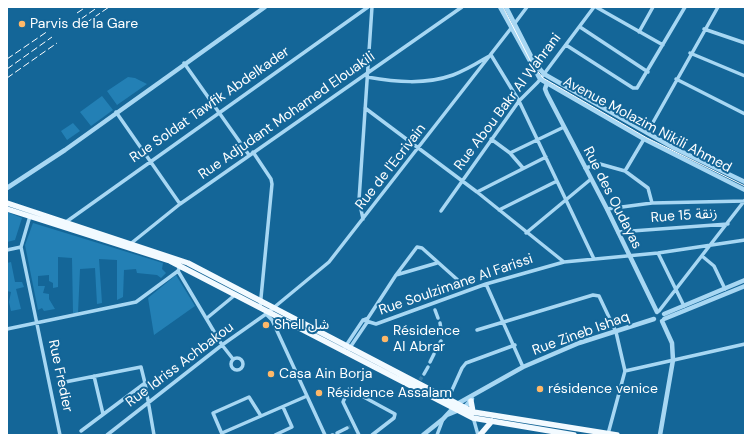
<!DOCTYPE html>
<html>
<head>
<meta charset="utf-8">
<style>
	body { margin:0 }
	#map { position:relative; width:752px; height:442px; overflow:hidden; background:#146698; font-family:"DM Sans",sans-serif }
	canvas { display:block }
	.frame { position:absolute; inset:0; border:8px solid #fff; pointer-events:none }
</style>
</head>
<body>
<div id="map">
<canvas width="752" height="442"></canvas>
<div class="frame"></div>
</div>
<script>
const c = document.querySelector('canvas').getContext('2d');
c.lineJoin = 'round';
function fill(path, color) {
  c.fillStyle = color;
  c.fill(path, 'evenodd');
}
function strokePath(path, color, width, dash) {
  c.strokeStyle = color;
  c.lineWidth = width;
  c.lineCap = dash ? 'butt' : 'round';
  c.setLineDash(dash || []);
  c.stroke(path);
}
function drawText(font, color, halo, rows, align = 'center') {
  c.font = font + ' "DM Sans","Noto Sans Arabic",sans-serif';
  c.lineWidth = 4;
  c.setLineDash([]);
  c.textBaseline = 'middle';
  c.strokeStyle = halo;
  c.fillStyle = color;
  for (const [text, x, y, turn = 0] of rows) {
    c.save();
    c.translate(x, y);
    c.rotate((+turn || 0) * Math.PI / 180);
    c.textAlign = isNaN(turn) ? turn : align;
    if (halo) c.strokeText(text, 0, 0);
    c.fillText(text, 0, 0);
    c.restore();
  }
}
fill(new Path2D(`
	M128 77 135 78 147 84 117 105 107 91Z
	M102 96 113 110 91 126 80 112Z
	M73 123 80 131 67 140 61 131Z
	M7 212 22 218 15 240 7 242Z
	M33 223 163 263 162 269 166 273 161 278 157 275 137 273 136 269 124 270 123 297 117 300V260L99 259 102 303 97 304 95 268 80 269 78 313H73L72 258 58 257V287L53 288V283L49 281V275L38 276V286H45L43 293 49 294V299L55 309 44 311 42 308 38 310 25 245Z
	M11 262 15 282H22L24 287 16 289 21 309 11 311 9 302 11 292 7 291V263Z
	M176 275 195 306 154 335 148 298Z`), '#2380b5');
strokePath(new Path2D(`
	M420 380 424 374
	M347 428 352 426`), '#377da7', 3.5, [3.5, 2]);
strokePath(new Path2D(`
	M596 7 663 45
	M515 23 527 7
	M580 27 648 72
	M704 29 745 43
	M639 32 653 7
	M566 45 633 88H637L685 7
	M690 53 745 76
	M184 63 249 155
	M367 77C396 82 425 85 453 75 467 70 479 62 491 55L519 101 594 259
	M676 79 745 114
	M365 108 477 192 564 262
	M116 112 180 204
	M647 133 718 7
	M491 139 510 153 523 168
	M253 152 271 179 272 184 260 308
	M510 153 564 127
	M585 168 600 164 625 171 648 188 652 203
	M625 171 644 139
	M477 192 546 157
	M607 209 652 203 745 201
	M499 210 557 181
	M441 211 519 101 538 82 594 7
	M30 216 21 247 60 435
	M363 219 359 200 372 7
	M66 222 368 7
	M618 232 728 224
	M526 233 591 179
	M129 245 180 204 462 7
	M7 250 21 247
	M658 253 684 306
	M702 256 714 266 725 289
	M178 271 222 345 233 359
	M396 275 437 263
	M486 284 523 367
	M435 310 438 318
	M659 311 745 200
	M207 318 235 295
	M363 320 376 324 486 284 564 262 658 253 745 240
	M440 323 442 335
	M7 329 136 302 178 271 180 266
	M477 330 593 295 599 296 616 332 625 371 608 434
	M277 331 286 322
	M345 347 363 320 368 318 396 275 417 247 422 248 460 282
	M349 349 368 321
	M436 349 441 341
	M231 364a6 6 0 1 1 12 0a6 6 0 1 1-12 0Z
	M430 362 434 354
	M625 371 745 344
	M424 374 428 367
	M94 376 103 414
	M60 383 141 367 145 383 154 435
	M448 399 462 368 466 363 515 345
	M473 417 478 435
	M81 431 145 383
	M222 433 307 396
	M337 433 347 428
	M222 434 213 413 249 397 261 416
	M107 435 222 345 266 314
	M275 435 292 427 283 407
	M325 435 272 320 266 314 329 262 512 27
	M332 435H333
	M359 435 343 402 349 389 395 414 394 418 372 435
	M437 435 443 419`), '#a7d7f3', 3.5);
strokePath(new Path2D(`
	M500 7 540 79 644 139 745 190
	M506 7 534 62 544 74 674 148 745 182
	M547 83 545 89 547 94 607 209 657 312
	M7 188 65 150 265 7
	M664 314 745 280
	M664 319 745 286
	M447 415 464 408 472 399
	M423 435 443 419 457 404 523 367 579 343 654 319
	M660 435 673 360 672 343 662 321`), '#a7d7f3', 4.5);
strokePath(new Path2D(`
	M7 203 188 263 473 412 617 435
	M7 209 170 261 473 418 574 435
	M471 401 473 412
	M480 435 492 421`), '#f2faff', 5.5);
strokePath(new Path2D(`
	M503 7 532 64 543 78 647 138 745 186
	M7 8 9 7`), '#fff', 1);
strokePath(new Path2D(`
	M77 13 86 7
	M81 19 98 7
	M86 23 109 7
	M7 59 48 31
	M7 69 52 37
	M7 78 57 43`), '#fff', 1, [7, 3]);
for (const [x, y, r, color] of [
	[22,24,4,"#ffb868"],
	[266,325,4,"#ffb868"],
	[385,339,4,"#ffb868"],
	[271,374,4,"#ffb868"],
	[540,389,4,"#ffb868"],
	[319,393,4,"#ffb868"]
]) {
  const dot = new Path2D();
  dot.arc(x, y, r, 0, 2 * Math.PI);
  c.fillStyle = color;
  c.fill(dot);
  strokePath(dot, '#146698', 1.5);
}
drawText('14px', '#fff', '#146698', [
	["Parvis de la Gare",30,24],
	["Shell شل",274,325],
	["Résidence",393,331],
	["Al Abrar",393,347],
	["Casa Ain Borja",279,374],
	["résidence venice",548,389],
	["Résidence Assalam",327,393]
], 'left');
drawText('14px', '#fff', '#146698', [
	["Rue Abou Bakr Al Wahrani",508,102,-53],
	["Rue Soldat Tawfik Abdelkader",210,105,-35],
	["Rue Adjudant Mohamed Elouakili",287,116,-35],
	["Avenue Molazim Nikili Ahmed",647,125,28],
	["Rue de l'Ecrivain",391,167,-52],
	["Rue des Oudayas",612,198,63],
	["Rue 15 زنقة",684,216,-4],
	["Rue Soulzimane Al Farissi",456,285,-19],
	["Rue Zineb Ishaq",581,334,-20],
	["Rue Idriss Achbakou",180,365,-37],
	["Rue Fredier",60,376,78]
]);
</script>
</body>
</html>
